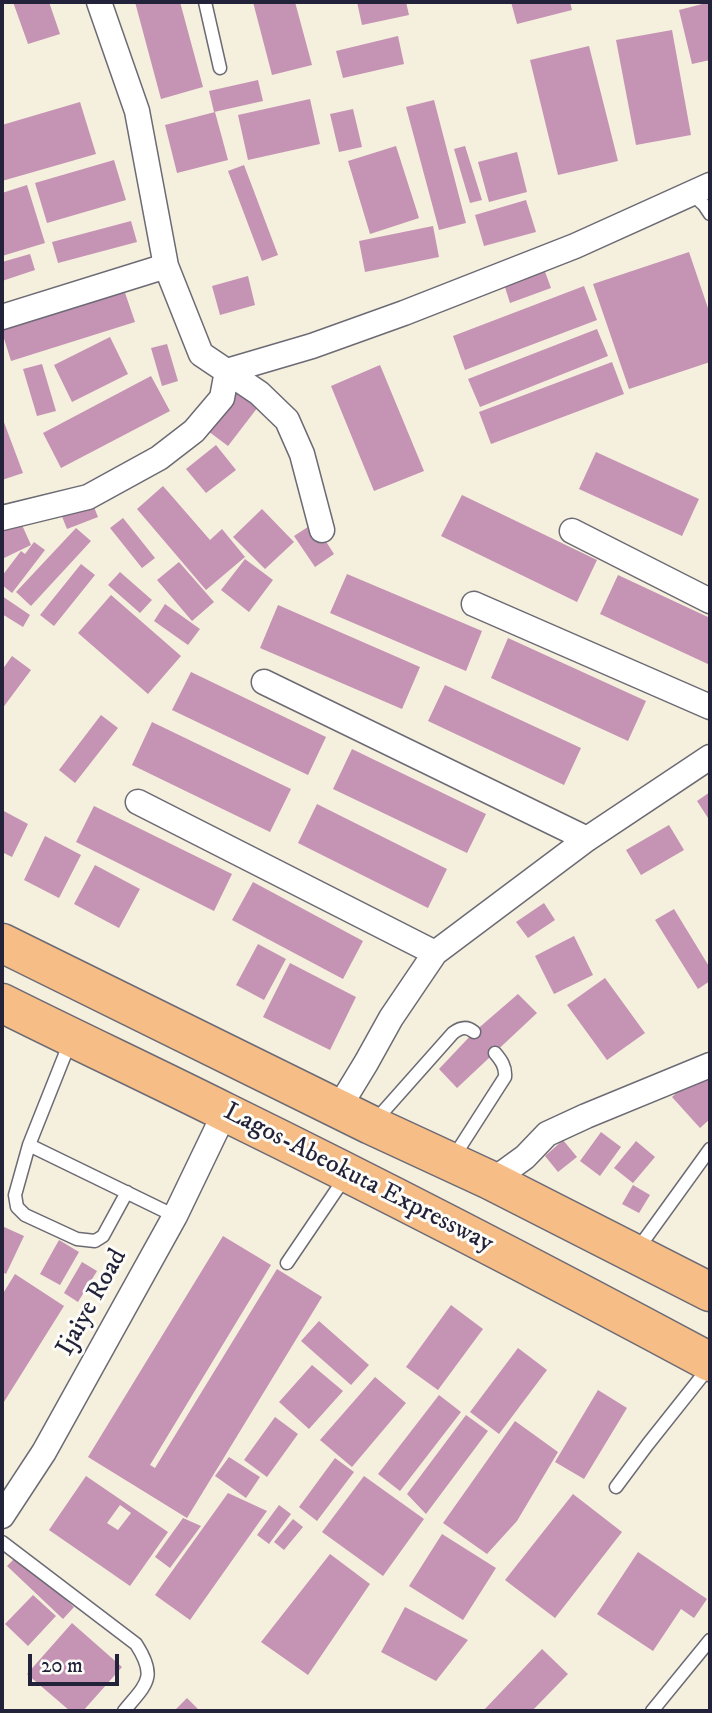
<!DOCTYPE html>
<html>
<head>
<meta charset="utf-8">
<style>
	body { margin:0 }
	#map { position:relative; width:712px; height:1713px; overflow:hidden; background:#f5efdd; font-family:"IM FELL DW Pica",serif }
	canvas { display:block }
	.frame { position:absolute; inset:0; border:4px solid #22223b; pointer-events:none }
	.scale { position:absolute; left:28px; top:1654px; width:91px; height:32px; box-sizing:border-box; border:4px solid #22223b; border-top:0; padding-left:9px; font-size:21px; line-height:24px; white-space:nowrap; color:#22223b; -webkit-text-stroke:5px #fdfcf7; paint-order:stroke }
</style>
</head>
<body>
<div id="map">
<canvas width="712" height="1713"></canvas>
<div class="frame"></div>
<div class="scale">20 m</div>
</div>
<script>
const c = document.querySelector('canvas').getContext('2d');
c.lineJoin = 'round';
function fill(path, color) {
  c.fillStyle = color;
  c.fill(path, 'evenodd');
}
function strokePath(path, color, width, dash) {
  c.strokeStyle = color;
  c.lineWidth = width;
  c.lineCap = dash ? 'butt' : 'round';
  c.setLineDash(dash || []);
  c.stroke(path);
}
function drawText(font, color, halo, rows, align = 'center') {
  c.font = font + ' "IM FELL DW Pica",serif';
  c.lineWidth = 6;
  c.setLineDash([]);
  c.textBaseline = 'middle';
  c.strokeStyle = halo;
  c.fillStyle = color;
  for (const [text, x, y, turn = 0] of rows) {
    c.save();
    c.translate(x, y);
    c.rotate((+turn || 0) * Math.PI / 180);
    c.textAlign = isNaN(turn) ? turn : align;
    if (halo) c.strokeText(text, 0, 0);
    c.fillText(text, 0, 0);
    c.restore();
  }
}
fill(new Path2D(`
	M13 2H49L60 34 28 44Z
	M135 2H180L203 87 161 99Z
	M253 2H295L312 65 272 75Z
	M357 2H406L409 15 362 25Z
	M511 2H570L572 10 517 24Z
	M710 2V60L692 64 679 10Z
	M672 30 691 135 636 145 616 40Z
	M398 36 404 64 343 78 336 51Z
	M589 46 618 161 558 175 530 60Z
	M258 80 263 101 214 112 209 91Z
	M310 99 320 144 248 160 238 115Z
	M434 100 466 223 439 230 406 107Z
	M80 102 96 154 2 181V125Z
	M353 109 362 147 339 152 330 114Z
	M215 112 228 160 177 173 165 125Z
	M396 146 419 218 370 234 348 161Z
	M465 146 482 200 470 203 454 149Z
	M517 152 527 192 489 202 478 162Z
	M114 160 126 200 47 223 35 183Z
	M244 165 278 255 262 261 228 171Z
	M27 185 45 243 2 256V193Z
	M526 200 536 232 484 246 475 215Z
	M131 221 137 242 58 263 52 242Z
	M433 226 439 257 365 272 359 241Z
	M689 252 710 314V362L629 389 593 284Z
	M30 254 35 270 2 281V262Z
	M544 269 551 288 510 303 504 284Z
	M248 276 255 305 220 315 212 286Z
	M121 281 135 322 11 361 2 332V318Z
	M584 286 597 320 465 370 453 336Z
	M597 329 608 356 480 407 468 379Z
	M110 337 128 374 72 402 54 365Z
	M167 344 178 381 162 386 151 348Z
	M612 362 624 394 491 444 479 412Z
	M42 364 56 411 37 416 23 369Z
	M380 365 424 471 374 491 331 386Z
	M151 376 170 411 61 468 43 433Z
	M235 388 258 407 228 446 204 428Z
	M2 417 23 473 2 480Z
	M216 445 236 470 206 493 186 469Z
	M596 452 699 499 682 536 579 489Z
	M163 486 210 540 222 529 245 557 206 590 137 509Z
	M88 492 98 517 67 529 57 504Z
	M462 495 597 560 577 602 441 536Z
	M262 509 294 542 265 569 233 537Z
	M17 514 31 545 2 559V521Z
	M123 518 155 558 142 568 110 528Z
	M314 523 334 554 315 567 294 536Z
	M76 528 91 541 31 606 16 592Z
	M34 542 45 550 12 593 2 585V576L21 551 25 554Z
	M245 559 273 580 249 612 221 590Z
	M179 562 214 602 192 621 157 580Z
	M81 564 95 575 54 626 40 615Z
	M120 572 152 600 140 613 108 585Z
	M347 574 482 631 466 671 330 613Z
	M618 575 710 618V665L600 614Z
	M111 595 181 656 148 694 78 633Z
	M2 596 30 615 23 627 2 614Z
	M165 604 200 629 188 645 154 621Z
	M278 605 420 667 402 709 260 648Z
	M508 638 646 701 628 741 491 678Z
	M12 656 31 670 2 709V670Z
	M191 672 326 737 308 775 172 710Z
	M445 685 581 748 564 785 428 721Z
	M101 715 118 728 75 783 59 770Z
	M152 722 291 789 270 832 132 765Z
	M352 749 486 814 467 853 333 789Z
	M710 792V821L697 801Z
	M317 804 447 869 428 908 298 843Z
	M94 806 232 874 214 911 76 842Z
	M2 810 28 824 12 857 2 852Z
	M669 825 684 850 641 875 626 850Z
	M45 836 81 855 59 898 24 880Z
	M95 865 140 889 119 928 74 904Z
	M253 882 363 941 343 979 232 920Z
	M544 903 555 920 528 938 516 922Z
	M674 909 710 968V981L698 989 655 920Z
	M574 936 593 975 554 994 535 956Z
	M258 944 286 959 264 1000 236 985Z
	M290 963 356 997 330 1050 263 1017Z
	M605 978 645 1033 607 1060 567 1005Z
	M518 994 537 1013 457 1088 439 1069 474 1032Z
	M710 1062V1119L700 1128 672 1097Z
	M601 1132 621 1147 600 1176 580 1161Z
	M563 1140 577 1157 558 1172 545 1156Z
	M636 1141 655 1157 633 1183 614 1168Z
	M633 1185 650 1195 639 1213 622 1204Z
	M2 1226 24 1236 6 1274 2 1272Z
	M223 1236 271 1265 150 1465 155 1468 277 1269 322 1297 187 1518 88 1457Z
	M59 1240 79 1252 60 1285 40 1274Z
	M82 1262 97 1271 78 1302 64 1293Z
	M15 1274 64 1306 2 1405V1295Z
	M451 1305 483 1329 438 1390 406 1367Z
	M319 1321 369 1365 351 1385 301 1341Z
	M518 1348 547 1370 499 1434 470 1412Z
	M312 1365 343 1391 309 1429 279 1402Z
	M375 1377 406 1403 352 1467 320 1440Z
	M598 1390 627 1408 584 1479 555 1462Z
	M439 1395 461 1412 400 1491 378 1474Z
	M466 1415 488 1431 426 1514 407 1494Z
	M275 1417 298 1434 267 1477 244 1460Z
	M515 1421 558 1452 517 1521 487 1554 443 1523Z
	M229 1457 260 1477 246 1498 215 1476Z
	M335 1458 354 1472 317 1521 299 1507Z
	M86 1476 168 1532 130 1586 49 1530ZM120 1505 131 1513 118 1530 107 1523Z
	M364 1476 424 1519 383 1576 322 1532Z
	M228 1493 267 1511 190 1620 155 1595Z
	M573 1494 622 1532 555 1618 505 1580Z
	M279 1505 291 1514 269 1544 257 1535Z
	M183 1518 201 1526 170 1568 155 1557Z
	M293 1519 303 1527 284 1550 274 1542Z
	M442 1534 496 1568 463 1620 409 1586Z
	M638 1552 707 1599 694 1618 681 1609 653 1651 597 1614Z
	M330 1554 370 1584 308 1675 261 1642Z
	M18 1555 74 1607 63 1619 7 1566Z
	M33 1595 56 1616 28 1646 5 1624Z
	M405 1607 468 1640 436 1681 381 1652Z
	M72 1623 122 1667 83 1711H70L27 1674Z
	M542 1649 568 1674 532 1711H483Z
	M187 1698 200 1711H174Z`), '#c593b4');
const service = new Path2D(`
	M205 2 220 68
	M692 194 704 205 710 214
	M70 1042 29 1145 15 1195 17 1207 25 1215 77 1239 95 1241 103 1236 127 1192
	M374 1122 453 1033C461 1027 467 1026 474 1032
	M29 1145 175 1216
	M453 1158 505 1077C506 1067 501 1060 495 1053
	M637 1250 710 1149
	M287 1263 346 1176
	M616 1487 648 1444 710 1366
	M2 1542 136 1644C158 1678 146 1684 124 1711
	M652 1711 710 1640`);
const minor = new Path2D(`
	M99 2 137 111 166 266 201 354 259 393 287 420 302 454 322 530
	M2 317 166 266
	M2 518 88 497 159 458 194 431 222 398 227 371 312 346 404 313 575 246 710 185
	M572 531 710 601
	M474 604 710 707
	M264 682 587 839
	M138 802 435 953
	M338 1109 366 1063 391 1018 435 953 587 839 710 757
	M492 1181 525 1157 547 1134 586 1116 710 1065
	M2 1516 44 1452 175 1216 225 1112`);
const trunk = new Path2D(`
	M2 943 371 1125 492 1181 710 1292
	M2 1003C76 1040 151 1075 225 1112 388 1192 550 1276 710 1362`);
strokePath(service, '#6c6a74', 15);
strokePath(minor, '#6c6a74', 27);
strokePath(trunk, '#6c6a74', 41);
strokePath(service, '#fff', 12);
strokePath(minor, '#fff', 24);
strokePath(trunk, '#f6be86', 38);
drawText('26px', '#22223b', '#fdfcf7', [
	["Lagos-Abeokuta Expressway",358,1179,27],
	["Ijaiye Road",93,1303,-61]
]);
</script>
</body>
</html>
